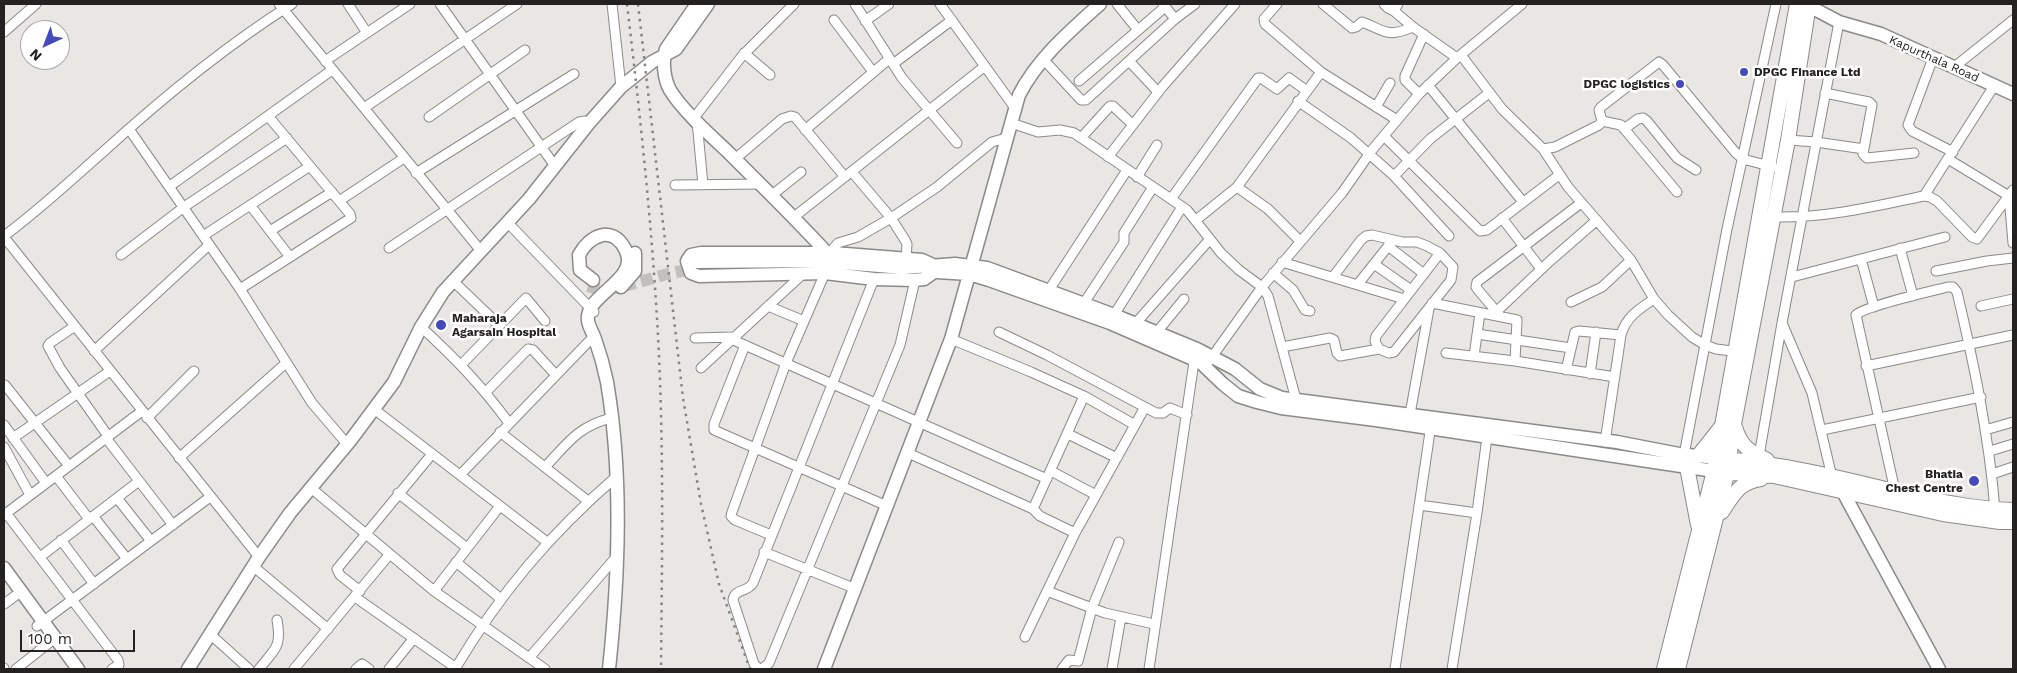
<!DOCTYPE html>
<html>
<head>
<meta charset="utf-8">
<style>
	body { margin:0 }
	#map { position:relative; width:2017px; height:673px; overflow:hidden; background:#e8e7e4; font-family:"Work Sans",sans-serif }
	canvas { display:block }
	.frame { position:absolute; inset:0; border:5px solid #232221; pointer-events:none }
	.north { position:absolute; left:20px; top:20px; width:50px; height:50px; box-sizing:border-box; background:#fff; border:1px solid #a7a7a6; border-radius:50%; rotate:223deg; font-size:14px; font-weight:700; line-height:20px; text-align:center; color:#232221 }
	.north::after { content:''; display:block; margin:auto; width:18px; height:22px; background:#4449be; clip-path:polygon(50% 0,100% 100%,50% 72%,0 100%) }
	.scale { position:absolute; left:20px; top:630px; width:115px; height:22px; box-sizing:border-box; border:2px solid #232221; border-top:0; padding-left:6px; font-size:15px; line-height:18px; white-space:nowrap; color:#232221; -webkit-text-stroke:4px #fff; paint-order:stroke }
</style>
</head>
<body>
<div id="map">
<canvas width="2017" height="673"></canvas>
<div class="frame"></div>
<div class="north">N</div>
<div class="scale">100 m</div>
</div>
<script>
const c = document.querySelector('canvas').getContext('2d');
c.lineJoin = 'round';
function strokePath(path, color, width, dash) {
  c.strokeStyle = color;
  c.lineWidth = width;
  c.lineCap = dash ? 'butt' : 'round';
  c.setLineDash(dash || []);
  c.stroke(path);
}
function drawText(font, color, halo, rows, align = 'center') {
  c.font = font + ' "Work Sans",sans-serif';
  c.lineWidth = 5;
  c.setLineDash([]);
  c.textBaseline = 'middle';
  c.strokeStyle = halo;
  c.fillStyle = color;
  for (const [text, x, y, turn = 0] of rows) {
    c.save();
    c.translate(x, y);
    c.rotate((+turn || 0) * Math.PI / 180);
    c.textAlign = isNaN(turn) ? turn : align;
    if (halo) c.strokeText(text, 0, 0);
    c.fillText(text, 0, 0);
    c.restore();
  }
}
strokePath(new Path2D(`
	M588 286C610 293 629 284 650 279 665 274 680 271 696 269`), '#c1c0bd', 12, [12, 6]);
const street = new Path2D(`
	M279 4 481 251
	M348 4 367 33
	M440 4 555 166
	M612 4 621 87
	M855 4 902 78 957 143
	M940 4 1015 108
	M1117 4 1138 30
	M1163 4 1175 19 1195 4
	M1277 4 1264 19 1265 24 1321 72 1397 120
	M1323 4 1352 28 1356 27 1362 22C1386 31 1386 38 1413 27L1457 58
	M1384 4 1388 8 1394 11
	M1398 4 1394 11 1413 27
	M834 20 873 72
	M865 21 889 4
	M4 32 36 4
	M744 53 770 75
	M1461 55 1502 109 1543 149 1568 187 1631 260 1654 299 1668 315 1692 337 1705 345 1716 349 1740 352
	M1933 58 1908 125 1912 131 1953 152
	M1043 59 1081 100H1086L1175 19
	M325 61 410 4
	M1129 61 1158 92
	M893 64 952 20
	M1953 68 2013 20
	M1079 81 1165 7
	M1428 85 1523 202
	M1825 93 1869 102 1872 105 1863 154 1867 158 1914 153
	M1419 94 1405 80V76L1424 34
	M1298 101 1351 138 1394 176 1449 236
	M1376 107 1390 83
	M364 108 517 4
	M429 117 525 50
	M694 118 742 56 794 4
	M697 121 703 185
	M1602 121 1621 125 1677 192
	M1011 123 1038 132 1060 130 1074 133 1187 210 1221 253 1239 270 1262 287 1268 296 1297 403
	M129 129 240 289 312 403 347 444
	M1624 129 1638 119 1643 118 1647 121 1677 158 1696 170
	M805 130 889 59
	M1384 136 1480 231 1487 230 1559 175
	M1081 138 1110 106H1113L1132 124
	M1788 140 1816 142 1864 149
	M1543 149 1555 147 1599 125 1602 121 1599 110 1601 107 1659 62 1663 65 1735 152 1743 159 1773 167
	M1108 157 1163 86 1235 4
	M735 159 782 119 791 116 795 117 845 177
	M1948 159 2009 196 2013 243
	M852 172 891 218 905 240 907 244 906 260
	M416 173 574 74
	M1394 176 1430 139 1489 93
	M1137 177 1157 145
	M675 185 761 184
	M170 186 332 70
	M1237 187 1268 209 1300 241
	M772 195 801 172
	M1924 196 1994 86
	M1171 199 1258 78H1261L1277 89 1289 78 1307 91
	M339 201 404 158
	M250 205 290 257
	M794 217 985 66
	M1773 217C1827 218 1872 207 1924 196L1930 197 1937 201 1972 237 1977 239 2013 190
	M1502 218 1541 269
	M1196 220 1237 187 1321 72
	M508 223 594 312
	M270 231 332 192
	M4 236C39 210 70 181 103 152 160 100 227 45 292 4
	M203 236 310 166
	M4 237 259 557
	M1388 246 1424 274
	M389 248 579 122 585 121 589 123
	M1900 248 1913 296
	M833 253V249L838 243 858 237 891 218 937 187 992 142 1006 138
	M121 255 184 207 287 138
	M1861 259 1874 307
	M1282 262 1404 299
	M1374 264 1411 290
	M1936 271 1987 261 2013 258
	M1273 273 1293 290 1305 310 1310 311
	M1792 277 1945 237
	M452 280 499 325
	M1358 284 1393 240
	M240 289 351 218 350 214 268 116
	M1049 290 1127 170
	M1571 302 1602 287 1631 260
	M1084 303 1124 242V233L1153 187
	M1432 303 1517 320 1515 361
	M768 306 804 321
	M1981 306 2013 299
	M1496 312 1550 261 1597 220
	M1114 315 1182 207
	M1501 317 1479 291 1476 287 1477 282 1581 203
	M1136 323 1210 239
	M1782 323 1812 393 1832 477
	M75 326 50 343 48 346 60 368 108 436
	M421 327C456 359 481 385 509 423
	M999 332 1047 355 1156 413H1163L1170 408 1187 415
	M1157 332 1184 299
	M1477 334 1571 348
	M1621 335C1626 317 1639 309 1654 299
	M695 338 733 337
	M731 339 1047 479
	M745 345 714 424V430L887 506
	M1282 347 1330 338 1334 340 1337 353 1340 356 1379 349 1389 353 1394 352 1451 280 1453 267 1440 253 1427 246 1417 242H1402L1372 235 1366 236 1361 240 1333 277
	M1379 349 1375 341 1376 336 1440 253
	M94 351 209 245
	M1446 353 1515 361 1615 377
	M1474 356 1480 313
	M1209 361 1262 287 1342 193 1372 150 1419 94 1457 58 1522 4
	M462 364 526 298 545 321
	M1866 366 2013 335
	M701 368 804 273
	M1566 370 1575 332 1579 331 1621 335 1605 442
	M1590 374 1596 332
	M5 385 69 466
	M486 392 528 349 533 350 555 374
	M1084 396 1135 425
	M374 409 547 542
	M1410 414 1429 309
	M147 418 194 371
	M4 425 46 483
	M1822 430 1981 397
	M1985 430 2013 422
	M500 432 588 501
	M1068 434 1117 458
	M13 438 110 371
	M106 438 173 525
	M4 447 30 495
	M1990 451 2013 444
	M908 453 1033 509 1084 396 1031 372 951 339
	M1684 455 1727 229 1776 4
	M1759 456 1782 323 1839 22
	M179 458 286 363
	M545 467C568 443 577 427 611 418
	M1051 471 1096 495
	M1992 474 2013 467
	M460 475 594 336
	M56 476 89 519
	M311 488 434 591 545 669
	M1895 491 1856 315C1865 306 1932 291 1948 287H1953L1957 292C1974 364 1989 436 1995 510
	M398 493 467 548
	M117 498 151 541
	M1419 505 1477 513
	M1033 509 1040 516 1075 533
	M6 513 118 660 119 665 112 669
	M4 515 142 411
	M93 516 127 559
	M771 535 735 520 731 516 732 512 786 363 825 273
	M61 540 94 584
	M764 552 856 589
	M40 557 139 481
	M456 562 501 599
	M253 566 328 629
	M360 591 340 575 337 569 432 454
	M434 591 500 506
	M1047 591 1105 613 1154 624
	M355 597 456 668
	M4 604 15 596
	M37 626 210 497
	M210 634 249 669
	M1025 637 1075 533 1145 407
	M529 658 617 556
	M4 668V669
	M16 669 49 643
	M259 669C275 649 282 647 277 620
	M294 669 389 555
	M356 669 362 664 369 669
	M389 669 414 638
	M455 669C501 592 549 535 617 476
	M759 669 754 664 733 600C735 588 747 593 753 583L874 279
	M762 669 769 663 900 345 915 280
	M1062 669 1069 660 1078 661 1092 608 1119 542
	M1112 669 1121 617
	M1149 669 1195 355
	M1395 669 1431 425
	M1452 669 1477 513 1487 437`);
const secondary = new Path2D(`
	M697 4 666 49C662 61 664 79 670 90 682 110 710 135 728 152 761 185 795 218 827 253
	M1805 4 1839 22 1881 34 2013 94
	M701 253H833L922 260 933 265 934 272 924 279 915 280 874 279 825 273 699 276 691 273 687 261 691 255Z
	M695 262 817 261 904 268 955 264 987 268 1114 315 1197 349 1235 369 1260 389 1282 398 1617 442 1679 454 1716 458
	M937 272 969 274 989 280 1110 323 1200 362 1223 384 1238 396 1257 402 1281 408 1376 420 1714 471
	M593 280 580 270 579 255C589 236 612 224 625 249 642 280 584 294 588 321 589 327 593 333 595 339 600 353 604 367 607 382 623 476 619 575 609 669
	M621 287 635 271V253
	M1843 492 1939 669
	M4 568 78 669
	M188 669 259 557 290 513 350 441 394 382 421 327 443 292 529 199 589 123 621 87 652 62 676 49 708 4
	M824 669 951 339 1019 95C1038 58 1069 32 1100 4`);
const primary = new Path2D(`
	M1735 427C1741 447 1749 451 1767 460
	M1698 456 1721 427
	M1722 459C1780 463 1837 477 1894 491 1934 500 1972 509 2013 510
	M1687 467 1698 525
	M1719 472 1774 476 1943 514 2000 522H2013
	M1722 512C1733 495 1739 482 1761 479
	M1664 669 1714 471 1797 4
	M1678 669 1727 474 1734 424 1788 140 1809 4`);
strokePath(street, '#8a8a87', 11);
strokePath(secondary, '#8a8a87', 15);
strokePath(primary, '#8a8a87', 16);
strokePath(street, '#fff', 9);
strokePath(secondary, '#fff', 12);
strokePath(primary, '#fff', 14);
strokePath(new Path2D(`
	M627 4C640 114 652 225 658 336 664 447 662 558 661 669
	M638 4 683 398 701 504 719 584 750 669`), '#848381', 2.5, [2.5, 5]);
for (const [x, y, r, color] of [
	[1744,72,5,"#4449be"],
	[1680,84,5,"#4449be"],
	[441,325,6,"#4449be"],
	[1974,481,6,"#4449be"]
]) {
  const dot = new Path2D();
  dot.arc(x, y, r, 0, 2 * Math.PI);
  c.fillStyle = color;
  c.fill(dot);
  strokePath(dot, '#fff', 2);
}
drawText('12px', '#232221', '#fff', [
	["Kapurthala Road",1934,59,24]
]);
drawText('bold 12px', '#232221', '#fff', [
	["DPGC Finance Ltd",1754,72],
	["DPGC logistics",1670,84,"right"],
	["Maharaja",452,318],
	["Agarsain Hospital",452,332],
	["Bhatia",1963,474,"right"],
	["Chest Centre",1963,488,"right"]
], 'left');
</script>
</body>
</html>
